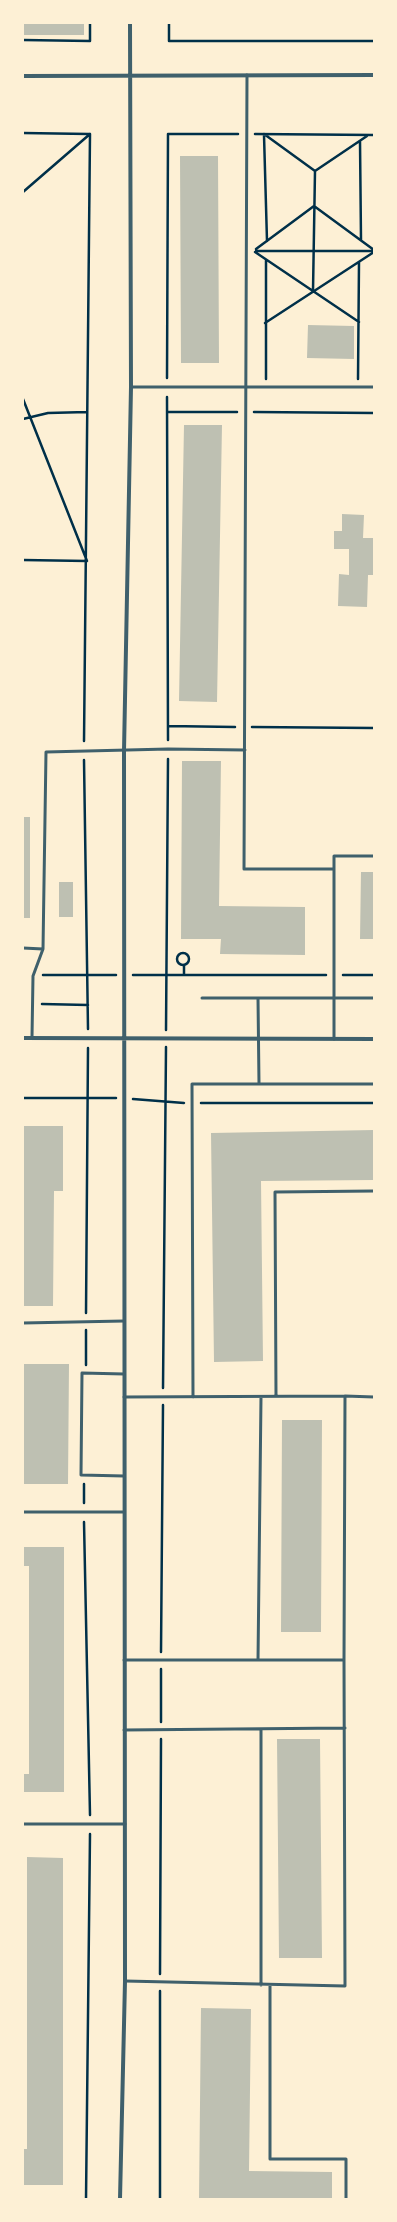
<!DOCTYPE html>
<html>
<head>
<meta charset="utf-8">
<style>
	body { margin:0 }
	#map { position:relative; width:397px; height:2222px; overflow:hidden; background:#fdf0d5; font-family:Rubik,sans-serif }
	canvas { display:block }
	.frame { position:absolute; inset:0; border:24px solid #fdf0d5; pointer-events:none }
</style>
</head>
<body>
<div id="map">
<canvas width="397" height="2222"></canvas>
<div class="frame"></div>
</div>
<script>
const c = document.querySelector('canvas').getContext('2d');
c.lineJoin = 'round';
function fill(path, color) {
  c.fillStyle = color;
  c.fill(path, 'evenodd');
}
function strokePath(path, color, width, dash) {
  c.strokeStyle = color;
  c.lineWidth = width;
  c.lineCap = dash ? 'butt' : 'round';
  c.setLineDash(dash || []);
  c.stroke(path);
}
fill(new Path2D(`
	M23 23H84V35H23Z
	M180 156H218L219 363H181Z
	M308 325 354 326V359L307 358Z
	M184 425H222L217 702 179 701Z
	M342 514 364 515 363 538H374V575H368L367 607 338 606 339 574 349 575V549H334V531H342Z
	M182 761H221L219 906 305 907V955L220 954 221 939H181Z
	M23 817H30V918H23Z
	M361 872H374V939H360Z
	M59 882H73V917H59Z
	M23 1126H63V1191H54L53 1306H23Z
	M374 1130V1180L261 1181 263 1361 214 1362 211 1133Z
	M23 1364H69L68 1484H23Z
	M282 1420H322L321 1632H281Z
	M24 1547H64V1792H24V1774H29V1566H24Z
	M277 1739H320L322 1958H279Z
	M27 1857 63 1858V2185H23V2149H27Z
	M201 2008 251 2009 249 2171 332 2172V2199H199Z`), '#bec0b2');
strokePath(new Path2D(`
	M169 23V41H374
	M23 40 90 41V23
	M23 133 89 134
	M255 134 374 135
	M264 134 315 171 367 136
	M264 135 267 241
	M360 141 361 240
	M23 192 90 134
	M256 249 314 206 374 250
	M256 251H374
	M255 252 359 322
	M266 260V379
	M313 291 315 171
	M265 323 374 252
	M167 378 168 134H238
	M358 379 359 262
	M167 397 168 740
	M23 399 87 561 23 560
	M167 412H237
	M254 412 374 413
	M23 419 48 413 87 412
	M168 726 235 727
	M252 727 374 728
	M84 741 90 134
	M84 760 88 1029
	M177 959a6 6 0 1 1 12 0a6 6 0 1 1-12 0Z
	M184 965V975
	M43 975H116
	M133 975H326
	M343 975H374
	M42 1004 88 1005
	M166 1030 168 759
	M23 1098H116
	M133 1099 184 1103
	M201 1103H374
	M86 1313 88 1048
	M86 1330V1365
	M163 1388 166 1047
	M84 1503V1484
	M84 1522 90 1815
	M161 1652 163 1405
	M161 1669V1722
	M160 1974 161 1739
	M160 1991V2199
	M86 2199 90 1834`), '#003049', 2.5);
strokePath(new Path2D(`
	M247 75 244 869H334
	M131 387H374
	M23 948 43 949
	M202 998H374
	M258 998 259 1084H374
	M32 1037 33 976 43 949 46 752 168 749 245 750
	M334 1039V856H374
	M23 1323 124 1321
	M276 1396 275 1192 374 1191
	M345 1396 374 1397
	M124 1397 345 1396 344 1660H124
	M193 1397 192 1084H259
	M124 1476 81 1475 82 1373 124 1374
	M23 1512H124
	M258 1660 261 1397
	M124 1730 345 1728
	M23 1824H125
	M125 1981 345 1986 344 1660
	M261 1985V1729
	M270 1985V2159H346V2199`), '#3f606c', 3);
strokePath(new Path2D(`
	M23 76 374 75
	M23 1038 374 1039
	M120 2199 125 1981 124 751 131 387 130 23`), '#3f606c', 4);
</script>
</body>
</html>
